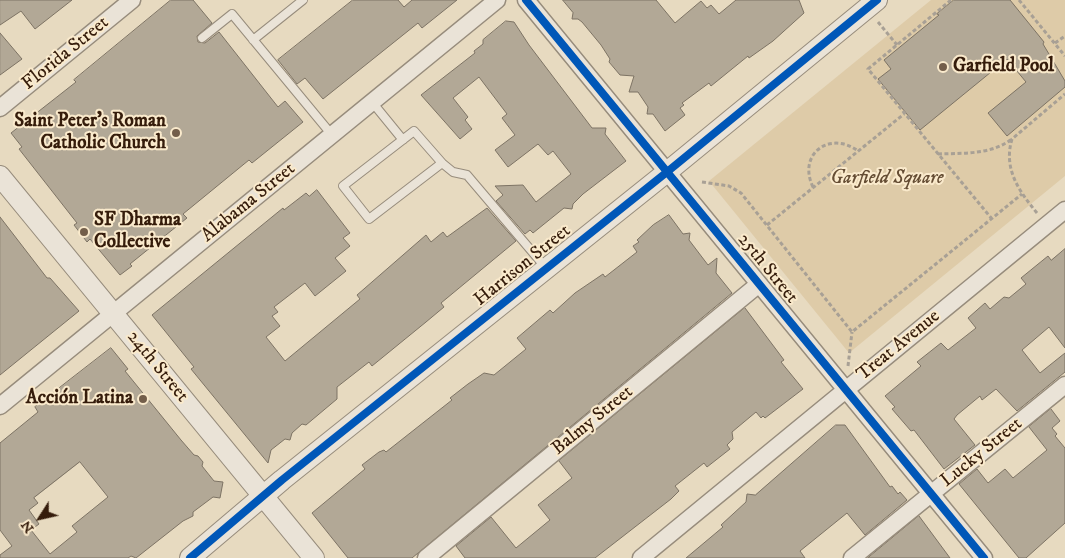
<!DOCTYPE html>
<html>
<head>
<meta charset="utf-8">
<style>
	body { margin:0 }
	#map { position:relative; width:1065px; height:558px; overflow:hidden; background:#e7dac0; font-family:"IM FELL DW Pica",serif }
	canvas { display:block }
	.north { position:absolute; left:15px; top:493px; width:50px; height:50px; -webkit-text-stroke:4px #faeacc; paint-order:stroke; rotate:235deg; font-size:14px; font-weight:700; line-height:20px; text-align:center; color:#351c0b }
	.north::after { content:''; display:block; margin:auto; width:18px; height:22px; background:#351c0b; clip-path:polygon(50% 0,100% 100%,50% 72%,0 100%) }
</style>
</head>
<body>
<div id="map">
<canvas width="1065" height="558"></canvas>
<div class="north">N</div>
</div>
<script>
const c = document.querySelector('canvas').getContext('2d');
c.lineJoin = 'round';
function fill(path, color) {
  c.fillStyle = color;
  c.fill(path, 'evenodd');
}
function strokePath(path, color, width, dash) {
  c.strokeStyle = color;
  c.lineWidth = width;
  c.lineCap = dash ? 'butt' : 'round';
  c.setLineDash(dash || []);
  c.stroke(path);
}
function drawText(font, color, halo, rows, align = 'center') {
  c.font = font + ' "IM FELL DW Pica",serif';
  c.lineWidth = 4;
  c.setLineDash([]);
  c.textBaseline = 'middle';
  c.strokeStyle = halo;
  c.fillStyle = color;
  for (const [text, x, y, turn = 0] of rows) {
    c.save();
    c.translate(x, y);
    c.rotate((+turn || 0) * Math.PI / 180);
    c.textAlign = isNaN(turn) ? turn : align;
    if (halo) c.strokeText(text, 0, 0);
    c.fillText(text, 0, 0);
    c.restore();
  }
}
fill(new Path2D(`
	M931 0H1065V176L849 353 709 181Z`), '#decba8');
const building = new Path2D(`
	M0 0H72L35 29 21 11 0 25Z
	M171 0H193L212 23 197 36 198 42 205 43 219 32 278 107 285 101 303 122 252 163 249 160 183 214 187 218 130 264 132 266 120 275 90 239 87 242 74 225 77 223 19 149 22 147 11 133 76 82 74 80Z
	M353 0H398L404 7 412 0H457L422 28 418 23 323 99 305 78 297 84 278 60Z
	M563 0H656L675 23 701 1 707 8 711 5 719 14 736 0H799L804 13 773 41 749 58 748 56 711 86 709 83 682 103 684 105 680 108 685 115 665 131 653 114H647L648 107 638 92H629L634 76 620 75 609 62 610 59 601 45 582 22 578 19H572L573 13Z
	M954 0H1010L1044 42 1043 44 1065 81V87L1007 136 988 113 1026 82 1007 59 920 130 878 79 891 69 884 60 939 15 937 14Z
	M506 21 514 22 529 45 592 128H606L605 134 626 161 583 194 573 204 572 209 564 208 533 233 530 230 525 234 496 201 503 195 495 186 523 185 536 202 571 174 553 151 548 155 538 144 508 167 495 150 515 135 502 118 507 114 479 77 453 98 468 117 465 120 472 129 460 139 421 95 475 53 474 51 483 44V40Z
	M0 33 22 59 0 75Z
	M317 190 350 233 343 238 350 246 335 258 346 271 315 296 305 283 274 307 278 312 272 316 280 326 266 337 285 361 360 299 357 295 426 235 431 242 443 232 447 237 487 208 516 241 441 303 444 307 426 322 372 366 369 362 337 387V399L306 425 302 424 292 433 290 440 285 439 271 450 268 463 191 369 194 367 152 315 283 208 284 210 306 193 309 196Z
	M669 215 683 234 690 233 689 240 708 265 717 258 716 273 732 293 412 558H348L312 513 365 469 362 465 379 452 384 450 386 452 452 400 450 398 468 384 484 373 494 375 526 349 517 338 550 310 553 313 575 293 603 274 605 277 637 252 633 246 639 242 637 240 653 225Z
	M0 217 47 278H50L79 311 0 375Z
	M1065 249V348L1049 327 1022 350 1040 373 1065 353V372L1017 411 996 389 982 400 980 396 957 415 954 419 975 445 944 469 914 430 911 431 892 409 895 407 885 396 921 366 917 362 941 343 948 350 976 328 968 318 985 303 990 309 1004 297 1009 298 1026 284 1021 278 1048 256 1051 260Z
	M745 308 784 360 781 362 803 389 765 418 763 416 761 418 756 412 732 432 733 439 727 445 730 449 707 467 704 463 675 486 679 491 671 499 595 558H465L456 546 491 517 516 548 550 520 538 505 572 478 559 461Z
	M111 348 128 369 125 371 181 440 194 455 198 456 203 462 202 466 214 481 223 482 220 498 213 497 193 512V516L183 521 136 558 131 556 128 558H0V555L12 546 0 530V443L38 412 35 407ZM80 462 108 497 72 526 77 532 50 554 31 530 39 524 29 510 38 503 34 498Z
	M1051 409 1060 421 1052 428 1057 434 1055 436 1065 448V523L1026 558H1019L959 484 977 469 988 483 1005 469 1013 478 1047 450 1029 427Z
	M836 425H845L890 487 892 486 898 494 900 492 907 500 865 535 847 513 800 551 805 558H686L723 527 721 525 746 502 747 494 755 495Z
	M919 516 950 558H868Z`);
fill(building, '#b2a896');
strokePath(building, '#7d7364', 1);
const service = new Path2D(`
	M202 38 232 14 332 135
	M253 40 303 0
	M372 102 403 140
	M442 163 414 131 343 186 369 219 442 163 453 172 467 175 546 268`);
const minor = new Path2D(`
	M526 0 984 558
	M0 108 132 0
	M0 406 497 0
	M426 558 759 284
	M641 558 1065 210
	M852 558 1065 385`);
const tertiary = new Path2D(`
	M0 176 314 558
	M190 558 282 480 667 172 877 0`);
strokePath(service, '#978c7c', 10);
strokePath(minor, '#978c7c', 19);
strokePath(tertiary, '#978c7c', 22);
strokePath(new Path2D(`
	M951 0 868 69 992 219
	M1019 0 1065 56
	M878 22 897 45
	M1055 43 1065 36
	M938 154C963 153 991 155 1012 139
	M702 182 729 186 741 193 852 332 1022 194
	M813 187C797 154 830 130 858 151
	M1037 213C1019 191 1003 169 1012 139L1065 94
	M767 225 904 114
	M848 366 852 332`), '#a8a095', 3, [4, 2.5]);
strokePath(service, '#eae3d7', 8);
strokePath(minor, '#eae3d7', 16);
strokePath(tertiary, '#eae3d7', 20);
strokePath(new Path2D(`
	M526 0 984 558
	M190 558 282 480 667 172 877 0`), '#0057b8', 8);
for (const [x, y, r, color] of [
	[943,67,5,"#735e4a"],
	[176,133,5,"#735e4a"],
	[84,232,5,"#735e4a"],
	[143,399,5,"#735e4a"]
]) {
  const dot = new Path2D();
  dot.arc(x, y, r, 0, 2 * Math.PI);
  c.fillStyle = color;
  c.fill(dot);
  strokePath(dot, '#faeacc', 2);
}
drawText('19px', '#351c0b', '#faeacc', [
	["Florida Street",66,54,-39],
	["Alabama Street",249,203,-39],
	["Harrison Street",523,266,-39],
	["25th Street",767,269,51],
	["Treat Avenue",899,346,-39],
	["24th Street",157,367,51],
	["Balmy Street",593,421,-39],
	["Lucky Street",982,453,-39]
]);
drawText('bold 19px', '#351c0b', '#faeacc', [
	["Garfield Pool",953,67],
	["Saint Peter's Roman",166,122,"right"],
	["Catholic Church",166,144,"right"],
	["SF Dharma",94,221],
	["Collective",94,243],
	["Acción Latina",133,399,"right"]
], 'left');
drawText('italic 19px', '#654d34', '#faeacc', [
	["Garfield Square",887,179]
]);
</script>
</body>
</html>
